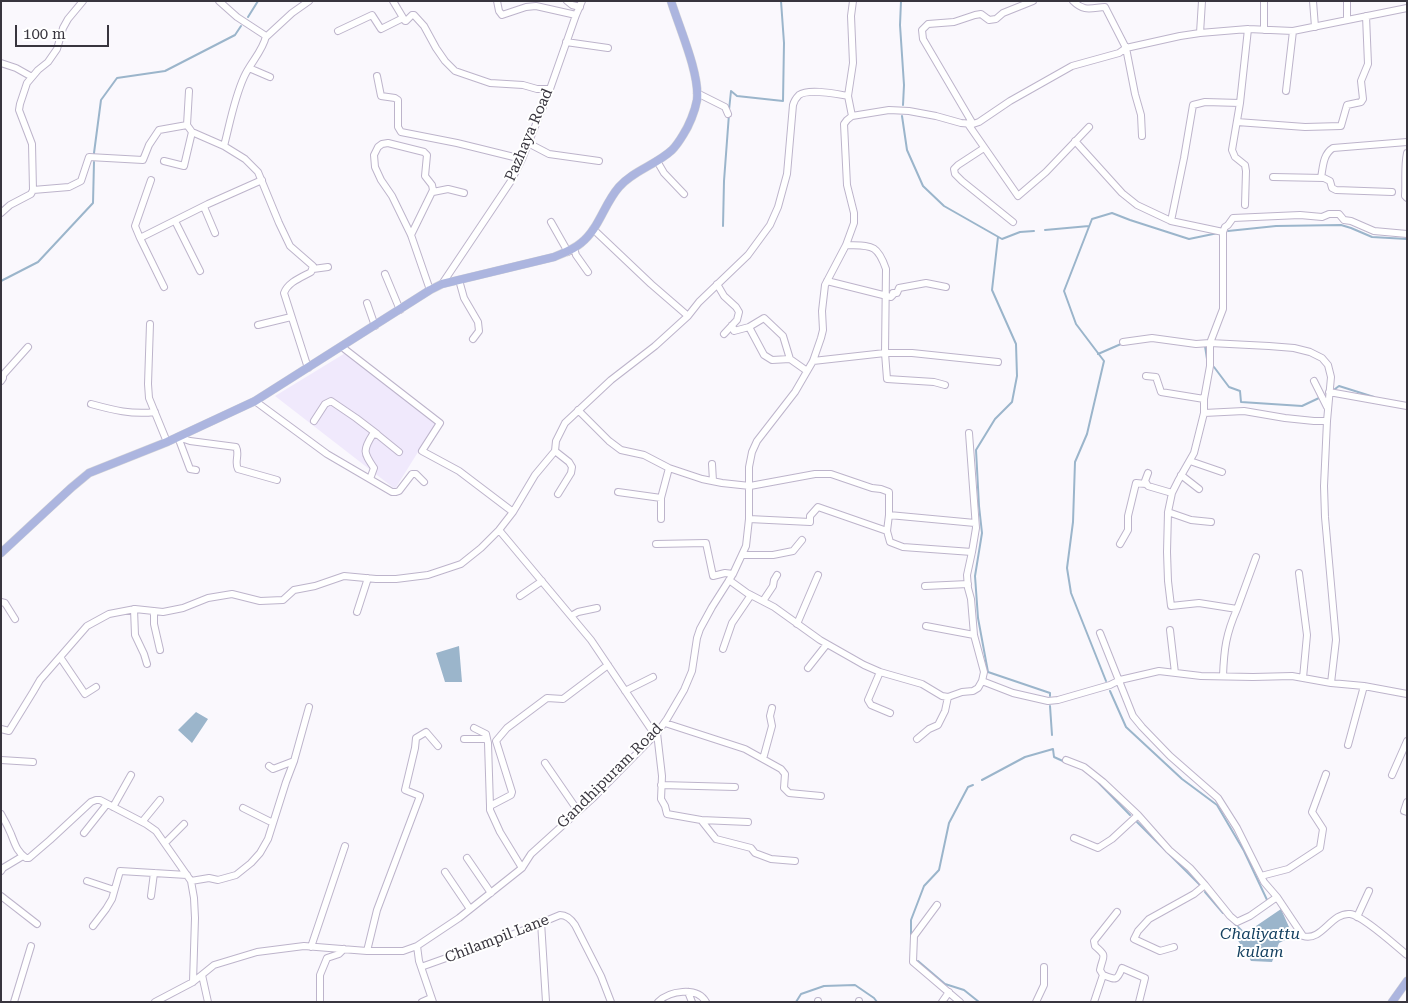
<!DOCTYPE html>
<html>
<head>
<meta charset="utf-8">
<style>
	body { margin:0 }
	#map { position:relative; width:1408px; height:1003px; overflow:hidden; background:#faf8fd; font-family:"Roboto Serif",serif }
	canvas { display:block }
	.frame { position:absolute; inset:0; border:2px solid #38353e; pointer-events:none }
	.scale { position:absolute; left:15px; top:25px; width:94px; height:22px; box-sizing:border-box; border:2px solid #38353e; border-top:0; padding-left:6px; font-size:15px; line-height:18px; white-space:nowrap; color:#38353e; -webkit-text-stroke:4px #fff; paint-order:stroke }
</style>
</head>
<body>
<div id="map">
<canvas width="1408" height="1003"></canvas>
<div class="frame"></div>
<div class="scale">100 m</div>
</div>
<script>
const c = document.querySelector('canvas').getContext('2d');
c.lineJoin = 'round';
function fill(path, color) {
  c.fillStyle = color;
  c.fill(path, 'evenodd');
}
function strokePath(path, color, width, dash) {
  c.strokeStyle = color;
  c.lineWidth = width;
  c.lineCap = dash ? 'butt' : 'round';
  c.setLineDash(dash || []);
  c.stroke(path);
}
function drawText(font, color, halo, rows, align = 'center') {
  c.font = font + ' "Roboto Serif",serif';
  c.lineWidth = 4;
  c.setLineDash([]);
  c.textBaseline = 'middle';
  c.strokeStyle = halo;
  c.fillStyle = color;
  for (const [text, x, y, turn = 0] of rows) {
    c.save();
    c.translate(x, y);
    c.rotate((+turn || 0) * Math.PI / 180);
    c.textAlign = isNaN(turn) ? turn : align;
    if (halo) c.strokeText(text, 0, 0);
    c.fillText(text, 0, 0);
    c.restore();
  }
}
fill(new Path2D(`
	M347 352 436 423 395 489 275 396Z`), '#f0e9fc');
fill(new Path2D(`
	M459 646 462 682H445L436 653Z
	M196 712 208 719 192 743 178 730Z
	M1281 909 1293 936 1279 943 1272 962 1251 961 1237 939Z`), '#9bb5cb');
strokePath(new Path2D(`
	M901 1 900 25 904 85 903 105
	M248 17 258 1
	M729 110 731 91 737 96 783 101 784 43 781 1
	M902 116 907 150 923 186 944 206 1002 239 1020 232 1034 231
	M94 153 101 100 117 78 165 71 235 35 241 26
	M723 226 724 181 729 114
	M1045 230 1089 226
	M1228 231 1276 226 1341 225 1351 228 1372 237 1407 239
	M998 237 992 290 1016 344 1017 376 1012 402 995 419 976 450 979 506 982 533 975 576 978 618 988 672 1050 693V696
	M1 281 38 262 93 203 94 162
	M1205 346 1207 359
	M1098 354 1121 344
	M1214 367 1229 387 1240 391 1241 402 1302 406 1319 398
	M1335 389 1339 386 1374 397
	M1106 681 1071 593 1067 568 1073 522 1075 462 1087 434 1104 361 1076 324 1064 291 1092 219 1112 213 1130 220 1189 239 1218 233
	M1110 691 1126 727 1182 779 1217 805 1244 851 1268 902
	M1050 706 1052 735
	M1053 749 1054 757 1065 762
	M1095 779 1130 815
	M982 780 1025 757 1053 749
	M1137 822 1199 884
	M1205 892 1223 913
	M1234 923 1246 935
	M911 943V920L924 886 939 870 949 823 968 787 973 785
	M918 961 945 984 964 990 979 1002
	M796 1002 801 994 824 986 855 985 874 998 877 1002`), '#9bb5cb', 2);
const minor = new Path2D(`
	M219 1 237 17 266 36C263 51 250 63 244 77 234 99 230 123 224 146L245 159 258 172 279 223 290 246 313 266 311 272C302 277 288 282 284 293L308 368
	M393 1 405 21H406L412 15H414L424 26 436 48 445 61 455 71 490 83 523 85 537 89H550
	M497 1 499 11 502 15 526 7 536 6 576 15
	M567 1 572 5 580 7
	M1073 1C1084 12 1091 8 1105 7L1126 48 1135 94 1141 115 1142 136
	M1264 1V30
	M1313 1 1315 27
	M1347 20V1
	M338 31 372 15 381 29 403 18
	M1200 33 1202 1
	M266 37 292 13 309 1
	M566 42 608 48
	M1 63 16 68 32 77
	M249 68 270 77
	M377 76 381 96 395 98 398 100V127L401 132 457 143 522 159
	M1286 91 1293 31
	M697 93 725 107 728 114
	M1240 103 1232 150 1235 157 1245 165 1246 171 1245 205
	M852 116 848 96 853 63 851 16 853 1
	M1237 122 1305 127 1341 126 1347 105 1361 102 1363 99 1361 81 1368 64 1366 16
	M968 124 1018 196 1046 172 1089 127
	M973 124 923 39 922 30 928 24 954 22 975 15 981 14 989 20 996 19 1003 13 1033 1
	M192 132 224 146
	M1075 141 1122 193 1137 205 1171 221
	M528 143 549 154 599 161
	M984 148 958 165 954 169 955 174 962 181 1013 222
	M1407 153C1404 167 1406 181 1405 196L1407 198
	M164 161 184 166 192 132 187 125 189 91
	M657 161 664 173 684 194
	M1273 177 1324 178 1330 181 1332 188 1336 190 1392 192
	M1321 178C1323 167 1323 154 1333 148L1407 142
	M33 190 69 187 81 181 89 157 143 160 149 145 159 130 187 125
	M433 192 448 189 464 193
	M204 207 215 233
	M1 213 10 205 31 194 33 190 32 144 19 110 20 104 27 83 38 70 48 62 57 49 63 28 68 19 83 1
	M175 221 200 271
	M551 222 568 252
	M593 229 651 284 688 316
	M1223 232 1225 227 1228 225 1233 218 1300 215 1322 217 1329 214H1339L1344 220 1351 221 1374 231 1407 234
	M411 235 433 190 432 185 425 176 427 155 424 152 388 143 382 144 378 147 374 155 375 167 381 180 392 196 411 235 430 290
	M140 238 135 226 151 180
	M846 245C871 246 877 243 886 269L885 353 887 379 934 382 945 385
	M574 248 576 255 588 272
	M313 269 328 267
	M385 274 400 310
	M459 280 464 298 478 322 479 331 473 339
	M827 281 891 297 893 295V293H897L899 288 926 283 946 287
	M442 284 511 181 522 159 550 89 576 15 582 1
	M717 284 724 296 736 307 739 312 737 320 724 334
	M164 287 140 238 208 204 262 180
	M367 303 375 326
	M150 324 148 384 149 398 167 442
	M258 325 291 317
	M732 325 734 331 749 327 764 318 783 336 790 359 807 371
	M749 327 764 355 772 360 790 359
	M1123 342 1152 338 1196 344 1210 343 1269 346 1294 348 1310 352 1322 358 1328 365 1331 377 1327 421 1324 486 1325 517 1336 640 1331 683
	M342 347 440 423 422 451 459 471 513 512
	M813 361 885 353H912L998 362
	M1146 376 1156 377 1161 392 1204 399
	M1 381 3 378V375L28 347
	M1314 381 1327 407
	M1329 392 1407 406
	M255 401 327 454 392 492H396L399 491 412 474H416L424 482
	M91 404C113 410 132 415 155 412
	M578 410 609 441 621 450 644 455 669 468 702 479 722 483 750 486 815 474H831L872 488 881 489 889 492V515
	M1204 413 1244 411 1285 418 1314 421H1327
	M314 421 325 404 331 401 356 418 377 434
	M969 433 976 528 972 552 967 575 968 588 971 599 974 635 984 672 982 681
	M178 437 190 441 236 447C240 454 234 462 238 469L277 480
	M178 437 190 469 196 470
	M555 451 569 462 572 467 571 473 558 494
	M1190 461 1222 472
	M712 464 713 481
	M1148 473 1145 481 1148 486 1172 493
	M1181 475 1199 489
	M370 479 374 468C364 453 362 451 373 434L378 435 399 452
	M618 492 661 498
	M1168 512 1191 520 1211 522
	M661 519V498L669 468
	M749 519 810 522V516L818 507 887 531
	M499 530 591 640 655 735
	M656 544 706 543 713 576 725 573 733 574
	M1120 544 1128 530V516L1136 483 1146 484
	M972 552 903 547 890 542 887 531 889 515 975 523
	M742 555H773L793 551 802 540
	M1299 573 1307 635 1303 678
	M729 580 747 593 774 607 820 640 864 665 880 672 922 684 942 696 948 697 962 692 973 691 978 688 982 681 1013 693 1048 701 1058 700 1110 685 1120 680 1159 671 1201 676 1253 677 1292 676 1331 683 1364 686 1407 694
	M925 586 968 584
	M520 596 542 581
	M763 601 773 586 774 580 777 575
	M1 602 5 603 15 619
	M134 609 135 635 144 654 147 664
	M1237 609 1256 557
	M154 611V624L160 650
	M357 612 368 578
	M571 616 578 612 597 608
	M797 624 818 575
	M926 626 974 635
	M1170 630 1175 673
	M1100 633 1133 716 1142 727 1170 756 1218 798 1237 828 1264 882 1277 897 1303 936C1322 942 1331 912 1350 914 1362 915 1396 946 1407 955
	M723 649 732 623 751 595
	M60 657 85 694 96 687
	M808 668 827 644
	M880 672 868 700 871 705 890 713
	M1223 676C1224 649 1226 634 1237 609L1199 603 1171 606 1168 581 1167 552 1168 512 1172 493 1178 481 1194 453 1204 413V399L1210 366V343L1223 309V232L1171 221 1184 158 1193 105 1205 102 1240 103 1248 29
	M625 691 653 677
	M665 723 745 749 781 769 785 774 784 788 789 793 821 796
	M474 728 486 734 488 743 490 806
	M1 729 9 731 33 692 40 680 87 626 109 614 135 609 163 612 183 608 208 598 232 594 260 601 283 600 294 590 315 586 344 576 376 579H396L428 575 461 564 481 548 499 530 513 512 535 475 555 451 556 441 565 423 611 380 655 346 688 316 699 302 748 255 770 225 778 207 787 174 793 105C794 101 796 98 799 95 809 88 836 94 848 96
	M657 733 662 776 661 799 665 806 667 814 701 820 716 839 751 848 755 853 771 859 795 861
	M464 739H487
	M917 739 929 729 938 725 945 711 948 697
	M1348 745 1364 686
	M763 759 772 726 770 716 772 708
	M1 760 33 762
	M1066 760 1084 767 1103 782 1138 815 1169 850 1190 868 1205 885 1194 894 1149 919 1138 931 1134 939 1160 951 1174 947
	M545 763 578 811
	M269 766 273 769 294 761
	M1392 775 1407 741
	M661 785 735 787
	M1407 802 1404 811 1407 812
	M113 807 131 775
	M243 808 273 823
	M1 814C5 821 8 827 11 834 15 844 17 852 26 858H29L50 840 91 802 96 800H100L146 824 156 831 191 881 194 898 195 918 193 982
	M701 820 748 822
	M142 822 160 800
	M84 833 107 804
	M1074 838 1098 848 1112 839 1138 815
	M165 843 184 824
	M467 858 491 893
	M522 868 500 832 490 810V806L511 795 512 792 496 741 507 728 547 698 563 699 608 665
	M1 871 3 868 23 856
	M445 872 470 909
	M1261 876 1288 869 1320 848 1323 829 1312 812 1326 774
	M87 881 114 890
	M191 881 209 878 218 880 236 875 251 863 260 853 268 839 286 782 294 761 309 707
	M1205 885 1230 916 1237 922 1250 916 1277 897
	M1 896 37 924
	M151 896 154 873
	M937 905 914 936 913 962 960 1002
	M1357 917 1369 891
	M541 922 546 1002
	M93 926 106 909 112 899 120 871 187 875
	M417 946 419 961 433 1002
	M311 947 345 846
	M367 951 377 910 420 796 405 790 415 748 416 738 426 732 438 746
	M421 967 519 932 560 915C567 915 571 919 575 925L601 976 611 1002
	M202 975 208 1002
	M1103 975 1100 970C1103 955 1108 957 1095 946L1094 941 1117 912
	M688 992 692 1002
	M14 1002 31 946
	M155 1002 193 982 214 965 257 952 304 946 367 951H403L417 946 459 918 522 868 531 854 594 797 657 733 667 719 684 690 692 671 697 638 700 629 712 607 733 574 746 546 749 519V467L752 452 757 441 795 392 813 361 821 338 823 330 822 311 825 285 846 245 854 223V213L847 185 844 124 847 120 852 116 889 110 909 111 936 116 961 123 973 124 979 122 1010 101 1072 66 1119 53 1126 48 1180 36 1200 33 1248 29 1293 31 1407 8
	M320 1002V975L327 958 339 954 344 949
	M422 1002 431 998
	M658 1002C669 991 697 986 706 1002
	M818 1002V1001
	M859 1002V1001
	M942 1002 949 992
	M1036 1002 1044 985V967
	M1094 1002 1103 975C1116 980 1117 981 1122 968L1145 978 1139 1002`);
const major = new Path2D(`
	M1 553 71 488 89 473 167 442 255 401 430 290 442 284 554 257C563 253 573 250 581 243 599 229 604 204 619 187 634 170 656 165 672 150 676 146 680 140 683 135 689 126 695 111 697 100 700 74 679 27 671 1
	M1392 1002 1407 981`);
strokePath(minor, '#bdb4cb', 8);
strokePath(major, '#d7d7d8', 9);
strokePath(minor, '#fff', 6);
strokePath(major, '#acb5df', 8);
drawText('15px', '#38353e', '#fff', [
	["Pazhaya Road",529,135,-67],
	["Gandhipuram Road",610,776,-45],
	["Chilampil Lane",497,939,-21]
]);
drawText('italic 16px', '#154161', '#fff', [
	["Chaliyattu",1260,934],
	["kulam",1260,952]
]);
</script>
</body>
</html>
